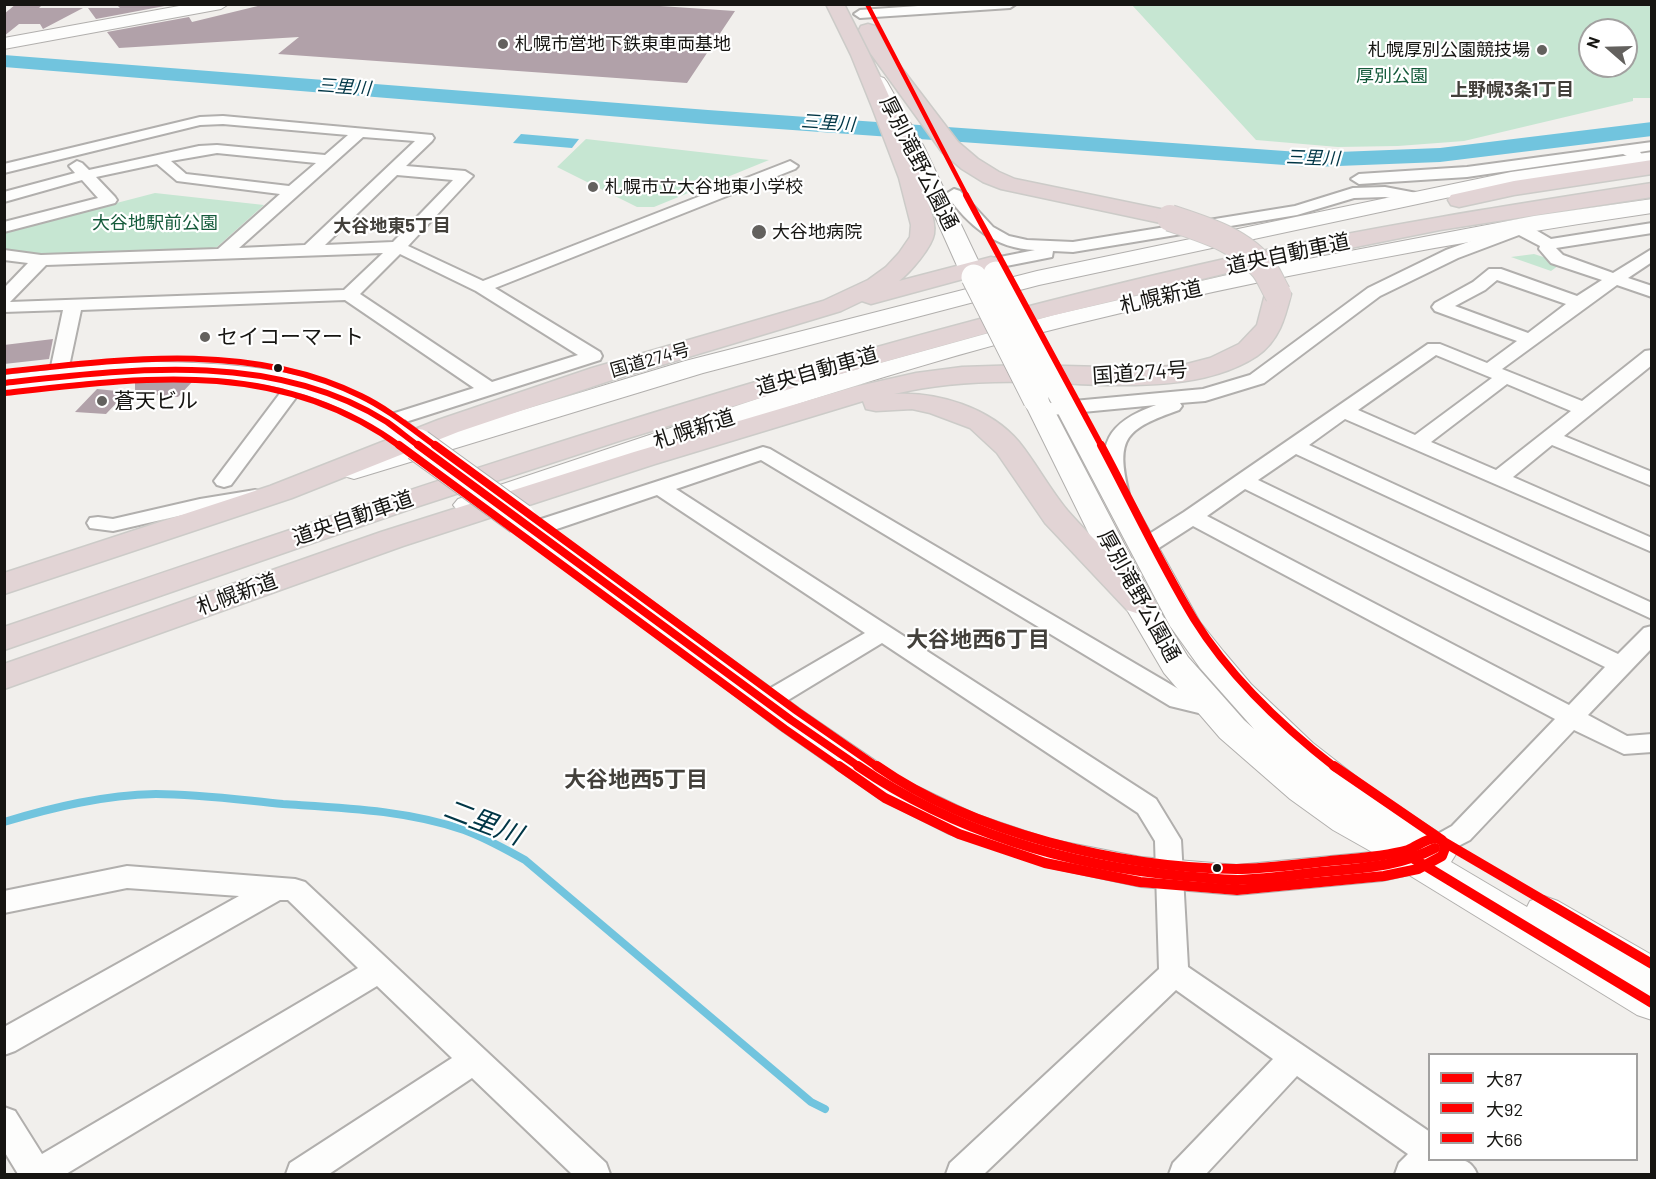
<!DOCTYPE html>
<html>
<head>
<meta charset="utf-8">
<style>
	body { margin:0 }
	#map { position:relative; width:1656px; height:1179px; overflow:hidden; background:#f1efec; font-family:Barlow,"Noto Sans JP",sans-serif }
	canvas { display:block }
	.frame { position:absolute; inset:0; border:6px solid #161512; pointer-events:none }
	.legend { position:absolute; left:1428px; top:1053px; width:210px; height:108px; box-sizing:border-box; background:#fff; border:2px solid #a2a1a0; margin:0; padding:8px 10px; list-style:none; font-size:18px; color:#161512 }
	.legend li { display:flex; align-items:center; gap:12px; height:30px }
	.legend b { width:30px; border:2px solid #a2a1a0 }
	.north { position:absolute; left:1578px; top:18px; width:60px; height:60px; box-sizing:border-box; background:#fff; border:2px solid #a2a1a0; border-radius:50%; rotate:290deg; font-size:16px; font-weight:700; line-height:24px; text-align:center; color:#161512 }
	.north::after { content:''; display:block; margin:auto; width:21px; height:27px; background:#63615e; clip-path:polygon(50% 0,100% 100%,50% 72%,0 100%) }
</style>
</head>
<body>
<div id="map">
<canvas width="1656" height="1179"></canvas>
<div class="frame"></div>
<ul class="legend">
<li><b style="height:8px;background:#f00"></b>大87</li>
<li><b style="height:8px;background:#f00"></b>大92</li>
<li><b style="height:8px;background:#f00"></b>大66</li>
</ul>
<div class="north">N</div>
</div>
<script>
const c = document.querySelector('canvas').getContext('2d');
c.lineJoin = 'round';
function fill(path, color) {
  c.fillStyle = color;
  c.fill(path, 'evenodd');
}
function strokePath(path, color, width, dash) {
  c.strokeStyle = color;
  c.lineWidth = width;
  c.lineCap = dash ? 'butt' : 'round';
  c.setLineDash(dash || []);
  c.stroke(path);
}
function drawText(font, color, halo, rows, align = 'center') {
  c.font = font + ' Barlow,"Noto Sans JP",sans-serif';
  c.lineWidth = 4.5;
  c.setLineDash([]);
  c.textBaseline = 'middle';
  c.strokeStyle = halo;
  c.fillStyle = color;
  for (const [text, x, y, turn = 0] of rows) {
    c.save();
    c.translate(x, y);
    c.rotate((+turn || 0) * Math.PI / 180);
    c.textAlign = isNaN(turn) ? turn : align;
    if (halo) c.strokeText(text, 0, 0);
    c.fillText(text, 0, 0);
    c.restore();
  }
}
fill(new Path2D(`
	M1132 5H1651V98H1633V101L1464 141 1398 146 1338 147 1256 140ZM1590 30H1626V66H1590Z
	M586 139 769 160 654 207H637L557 167Z
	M155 193 264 205 217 247 209 249 45 254 5 249V232Z
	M1534 254 1562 263 1551 271 1511 257Z`), '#c6e6d2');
fill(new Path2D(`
	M521 134 579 139 572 148 513 143Z`), '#71c4de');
strokePath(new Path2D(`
	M4 822C54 807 104 795 156 794 199 794 241 800 283 804 344 808 406 810 464 830 486 838 505 849 525 860L811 1102 825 1109`), '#71c4de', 8);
fill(new Path2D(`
	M4 55 708 110 1313 153 1440 148 1652 122V136L1440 162 1313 167 708 124 4 67Z`), '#71c4de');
fill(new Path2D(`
	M16 4H43L39 8H83L43 29 40 24H19L4 36V14Z
	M133 4H175L96 19 88 8H120L117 5Z
	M266 4H630L735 11 687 83 278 54 299 37 119 48 107 32 189 17 192 22Z
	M53 339 49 359 4 364V345Z
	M193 381 178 397 135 393V382Z
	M97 389 127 392 106 414 75 412Z`), '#b1a1a9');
const street = new Path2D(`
	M947 4H1016L1010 8 860 18 854 14 860 10Z
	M223 116 432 135 434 138 432 141 406 166 465 171 473 176 408 246 483 281 785 163 790 161 798 166 795 169 495 288 600 352 602 356 600 360 393 426H379L376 422 379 418 474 388 345 300 81 310 67 376 65 380H51L49 376 63 310 4 312V288L28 263 4 260V250L41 255 218 249 280 194 177 181 157 164 96 177 115 197 117 200 115 203 4 232V222L98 198 82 180 4 202V192L75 173 69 166 77 161 82 163 89 170 199 146 217 145 325 155 348 135 223 124 200 125 4 173V164L200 117ZM363 137 415 141 305 245 239 248ZM217 153 316 163 289 186 186 174 171 161ZM397 175 453 180 393 242 325 245ZM383 253 344 290 10 302 46 265ZM400 254 476 291 578 355 492 382 360 294Z
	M1652 142V150L1640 152 1644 157 1637 161 1623 154 1467 177 1359 184 1351 179 1359 174 1467 167Z
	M1385 187 1422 194 1424 197 1416 202 1385 197 1354 198 1297 215 1073 252 1053 251 1052 257 991 269 985 268 983 264 985 260 1035 250C995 249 968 225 946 194L954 189 960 191 993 227 1009 236 1027 240 1073 242 1295 206 1353 188Z
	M1530 220 1538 225 1534 229 1551 239 1652 223V233L1556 248 1563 255 1613 273 1652 249V262L1628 278 1652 286V297L1617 285 1502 369 1582 401 1645 351 1652 350V365L1564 436 1652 472V486L1552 445 1513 477 1652 538V552L1345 419 1309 445 1652 603V619L1296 454 1258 480 1618 654 1644 628 1652 626V648L1588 715 1627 736 1652 734V752L1624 754 1574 730 1470 840 1435 858 1425 855 1421 848 1425 841 1452 826 1555 719 1193 526 1151 553 1143 555 1135 553 1132 548 1135 543 1184 512 1428 344H1440L1487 363 1517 341 1435 311 1432 307 1435 303 1473 282 1489 269H1501L1577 296 1602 280 1551 263 1539 249 1540 246 1519 235 1458 258 1380 296 1264 383 1205 401 1180 403 1182 406 1179 410C1126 429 1115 437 1129 494L1126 498 1119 500 1112 498 1109 494C1097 444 1106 423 1156 405L1041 416 1034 414 1031 410 1034 406 1041 404 1203 389 1250 375 1368 288 1446 250ZM1497 280 1566 304 1528 333 1455 306 1485 290ZM1436 355 1492 378 1415 435 1358 410ZM1507 384 1571 411 1496 470 1431 442ZM1245 489 1605 667 1569 705 1207 516Z
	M297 378 304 380 306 384 231 485 224 487 217 485 214 481 217 477 290 380Z
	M763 447 770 449 1187 694 1220 702 1223 708 1220 714 1211 716 1170 706 761 460 676 489 1156 799 1181 840 1188 967 1430 1132V1160C1450 1160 1469 1153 1477 1174H1395L1399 1163 1408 1154 1297 1076 1206 1174H1169L1173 1163 1273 1059 1176 990 984 1174H946L950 1163 1159 969 1155 841 1138 813 882 643 775 708 766 710 757 708 754 702 757 696 865 633 657 495 542 534 534 535 526 534 523 529 526 524Z
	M255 490 262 492 265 496 262 500 200 511 113 531 90 528 87 523 90 518 98 517 113 519 200 499Z
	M127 866 295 879 305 882 606 1163 610 1174H572L472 1078 329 1174H286L290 1163 452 1058 377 986 66 1174H18L4 1151V1107L15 1111 42 1154 358 968 288 900H280L15 1051 4 1055V1027L239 896 127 888 4 913V891Z`);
const secondary = new Path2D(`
	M190 4H229L221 9 4 49V38Z
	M877 76 884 78 887 82 924 147 986 277 982 282 974 284 966 282 962 277 904 147 867 82 870 78Z
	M1652 152V164L1511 184 1039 285 703 373 364 476 354 479 344 476 340 470 344 464 685 361 1037 271 1511 172Z
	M1652 199V213C1457 241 1262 278 1071 325 870 375 675 445 478 511L468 514 458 511 453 505 458 499 790 388 1054 315 1240 272 1534 216Z
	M156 362C226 363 299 367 363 398 378 406 392 416 407 424L411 430 407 436C382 442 363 418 342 409 322 400 302 393 281 388 190 368 96 380 4 391V375L104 364Z
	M1062 388 1071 390 1075 396 1200 622 1224 652 1251 684 1313 743 1380 795 1452 841 1458 851 1451 862 1527 907 1530 901 1544 896 1558 901 1652 955V1020L1637 1015 1409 875 1382 881 1237 895 1141 887 1047 867 949 834 878 798 779 729 509 525 505 519 509 513 520 510 531 513 803 711 904 780 975 814 1049 839 1141 857 1237 865 1372 852 1333 830 1290 799 1220 738 1164 673 1123 603 1023 400 1027 394 1036 392 1045 394 1049 400 1155 603 1188 657 1244 720 1254 729 1200 668 1170 626 1049 396 1053 390Z`);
const highway = new Path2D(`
	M826 4H844C876 66 908 131 927 198 930 210 936 222 934 234 932 247 910 273 899 281L991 257 1000 259 1003 264 1000 269 871 304 862 301 841 311 612 380 458 432 292 498 4 594V573L270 486 438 420 592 368 823 301 868 280 886 267 899 253 910 237 911 225 899 178 872 107 851 55Z
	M868 24 875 26 890 53 958 142 978 159 999 172 1015 179 1170 211 1178 213 1182 218 1178 223 1170 225 1001 189 983 182 962 169 942 152 871 54 859 30 861 26Z
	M1652 160V174L1514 195 1459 207 1451 205 1448 200 1451 195 1514 181Z
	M1652 183V197L1440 230 1231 272 1030 321 826 378 622 440 419 506 4 650V627C408 489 812 351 1229 258 1369 227 1510 205 1652 183Z
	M1278 286 1287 289 1291 294C1285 318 1279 341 1257 356 1195 397 1096 383 1025 382 981 381 937 384 894 394 937 391 991 408 1019 442 1036 463 1049 488 1067 510 1093 540 1123 567 1151 596L1156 603 1151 610 1139 614 1127 610 1045 523 997 453 970 428 930 413 912 409 876 411 866 409 863 401 655 464 403 546 4 689V664L381 532 634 452 854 387 916 373 962 367 1024 365 1144 368 1183 365 1210 358 1239 344 1257 325 1265 294 1269 289Z`);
strokePath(street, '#b1afad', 4);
strokePath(secondary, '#b1afad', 2);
strokePath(highway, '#cccbc8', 3);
fill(street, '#fdfdfc');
fill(secondary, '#fdfdfc');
fill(highway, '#e2d4d5');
const secondaryBridgeFar1 = new Path2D(`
	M996 274 1062 396
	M974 277 1036 400
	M397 430 420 447`);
const secondaryBridge = new Path2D(`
	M418 445 520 519`);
const highwayBridge = new Path2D(`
	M1170 218C1203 229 1242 240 1264 269 1270 277 1273 286 1278 294`);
strokePath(secondaryBridgeFar1, '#b1afad', 27, []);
strokePath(secondaryBridge, '#b1afad', 34, []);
strokePath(highwayBridge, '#cccbc8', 28, []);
strokePath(secondaryBridgeFar1, '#fdfdfc', 25);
strokePath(secondaryBridge, '#fdfdfc', 32);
strokePath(highwayBridge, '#e2d4d5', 26);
strokePath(new Path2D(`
	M4 383C130 369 273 350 387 422 398 430 409 439 420 447`), '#f00', 6);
strokePath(new Path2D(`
	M418 445 791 720 861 768`), '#f00', 8);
strokePath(new Path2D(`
	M858 766C954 832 1069 866 1184 876 1201 877 1220 880 1238 880 1265 879 1293 875 1320 872 1360 868 1399 867 1435 848
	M1414 859 1652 1003`), '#f00', 10);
strokePath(new Path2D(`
	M867 4 967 196`), '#f00', 4.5);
strokePath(new Path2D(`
	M966 195 1102 447
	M5 393C145 377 281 358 401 447`), '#f00', 6);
strokePath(new Path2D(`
	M399 445 785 729 841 768
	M1101 445C1132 503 1160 563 1194 619 1230 677 1283 727 1336 768`), '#f00', 8);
strokePath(new Path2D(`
	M839 766 885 798 959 834 1045 863 1140 882 1237 890 1384 876 1418 869 1442 856 1445 848 1442 840 1334 766`), '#f00', 10);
strokePath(new Path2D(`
	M4 372C121 359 251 341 361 396 388 409 412 429 437 447`), '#f00', 6);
strokePath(new Path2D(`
	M435 445 797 711 879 768`), '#f00', 8);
strokePath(new Path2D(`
	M877 766C973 833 1120 868 1236 869 1270 869 1306 863 1340 860 1363 858 1386 856 1408 850 1418 846 1426 838 1437 838L1652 964`), '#f00', 10);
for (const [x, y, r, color] of [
	[503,44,6,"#63615e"],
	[1542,50,6,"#63615e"],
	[593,187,6,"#63615e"],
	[759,232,8,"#63615e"],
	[205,337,6,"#63615e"],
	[278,368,5,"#161512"],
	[102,401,6,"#63615e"],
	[1217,868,5,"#161512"]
]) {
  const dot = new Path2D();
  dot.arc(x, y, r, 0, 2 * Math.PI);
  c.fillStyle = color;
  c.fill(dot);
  strokePath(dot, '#fff', 2);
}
drawText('18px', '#161512', '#fff', [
	["札幌市営地下鉄東車両基地",515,44],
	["札幌厚別公園競技場",1530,50,"right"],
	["札幌市立大谷地東小学校",605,187],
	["大谷地病院",772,232]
], 'left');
drawText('18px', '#155b3b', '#fff', [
	["厚別公園",1392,76],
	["大谷地駅前公園",155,223]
]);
drawText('italic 18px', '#003646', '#fff', [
	["三里川",344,87,4],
	["三里川",828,123,4],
	["三里川",1313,158,2]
]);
drawText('bold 18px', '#43403b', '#fff', [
	["上野幌3条1丁目",1512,90],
	["大谷地東5丁目",392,226]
]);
drawText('18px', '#161512', '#fff', [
	["国道274号",650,360,-16]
]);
drawText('21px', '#161512', '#fff', [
	["厚別滝野公園通",919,163,63],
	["道央自動車道",1288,254,-12],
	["札幌新道",1161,297,-13],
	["道央自動車道",817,371,-16],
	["国道274号",1140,373,-4],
	["札幌新道",694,429,-18],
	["道央自動車道",353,518,-19],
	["札幌新道",237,594,-20],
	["厚別滝野公園通",1139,596,61]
]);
drawText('21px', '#161512', '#fff', [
	["セイコーマート",217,337],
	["蒼天ビル",114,401]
], 'left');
drawText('bold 22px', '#43403b', '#fff', [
	["大谷地西6丁目",978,640],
	["大谷地西5丁目",636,780]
]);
drawText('italic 27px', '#003646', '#fff', [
	["二里川",483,822,21]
]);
</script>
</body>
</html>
